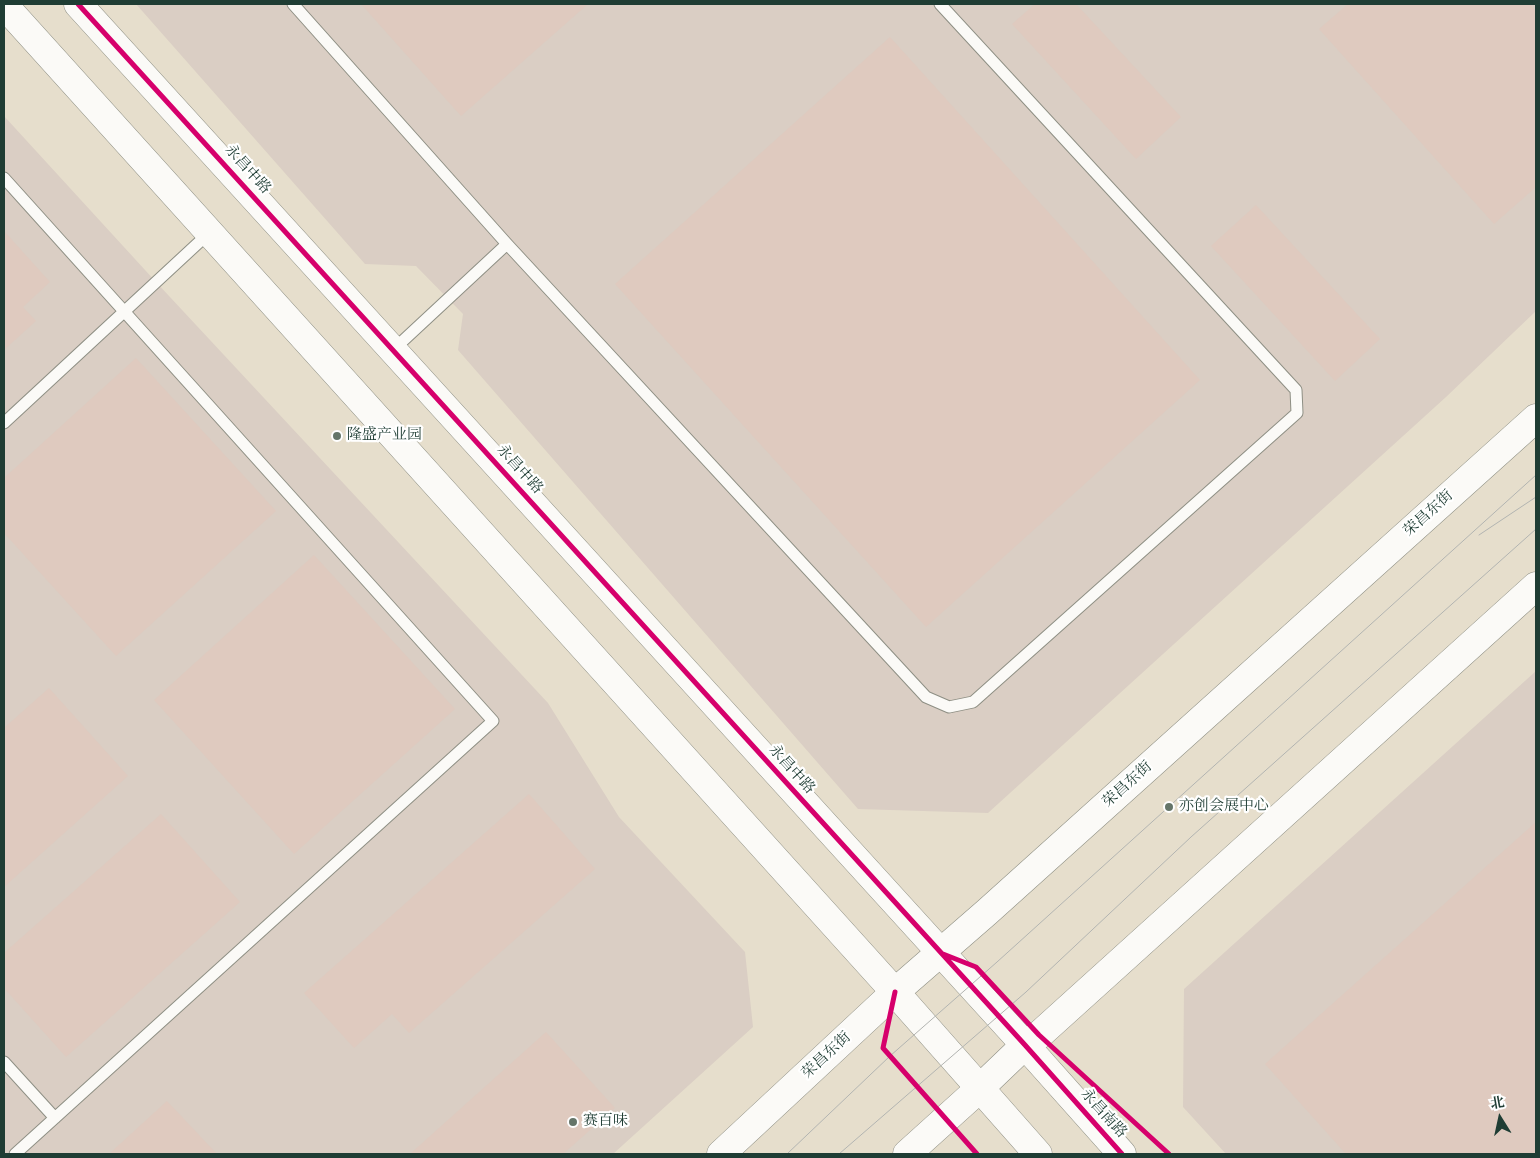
<!DOCTYPE html>
<html>
<head>
<meta charset="utf-8">
<style>
	body { margin:0 }
	#map { position:relative; width:1540px; height:1158px; overflow:hidden; background:#e6decc; font-family:"IM FELL Double Pica","Noto Serif SC",serif }
	canvas { display:block }
	.frame { position:absolute; inset:0; border:5px solid #1f3d34; pointer-events:none }
	.north { position:absolute; left:1475px; top:1093px; width:50px; height:50px; -webkit-text-stroke:4px #fff; paint-order:stroke; rotate:350deg; font-size:14px; font-weight:700; line-height:20px; text-align:center; color:#1f3d34 }
	.north::after { content:''; display:block; margin:auto; width:18px; height:22px; background:#1f3d34; clip-path:polygon(50% 0,100% 100%,50% 72%,0 100%) }
</style>
</head>
<body>
<div id="map">
<canvas width="1540" height="1158"></canvas>
<div class="frame"></div>
<div class="north">北</div>
</div>
<script>
const c = document.querySelector('canvas').getContext('2d');
c.lineJoin = 'round';
function fill(path, color) {
  c.fillStyle = color;
  c.fill(path, 'evenodd');
}
function strokePath(path, color, width, dash) {
  c.strokeStyle = color;
  c.lineWidth = width;
  c.lineCap = dash ? 'butt' : 'round';
  c.setLineDash(dash || []);
  c.stroke(path);
}
function drawText(font, color, halo, rows, align = 'center') {
  c.font = font + ' "IM FELL Double Pica","Noto Serif SC",serif';
  c.lineWidth = 4.5;
  c.setLineDash([]);
  c.textBaseline = 'middle';
  c.strokeStyle = halo;
  c.fillStyle = color;
  for (const [text, x, y, turn = 0] of rows) {
    c.save();
    c.translate(x, y);
    c.rotate((+turn || 0) * Math.PI / 180);
    c.textAlign = isNaN(turn) ? turn : align;
    if (halo) c.strokeText(text, 0, 0);
    c.fillText(text, 0, 0);
    c.restore();
  }
}
fill(new Path2D(`
	M136 4H1536V311L1446 397 988 813 858 809 458 350 463 314 416 266 365 264Z
	M4 116 156 282 548 703 619 817 745 952 753 1027 613 1154H4Z
	M1536 671V1154H1226L1183 1107 1184 989Z`), '#dacec4');
fill(new Path2D(`
	M361 4H588L461 116Z
	M1035 4H1076L1181 117 1136 159 1012 24Z
	M1348 4H1529L1536 11V187L1494 224 1319 29Z
	M890 37 1200 380 926 627 615 284Z
	M1256 205 1380 339 1335 381 1211 246Z
	M4 231 50 282 23 307 36 321 4 350Z
	M136 358 276 511 116 656 4 533V478Z
	M314 555 455 709 294 854 154 700Z
	M49 688 128 776 4 887V728Z
	M529 794 595 869 409 1033 392 1014 354 1048 304 993Z
	M161 814 240 902 66 1057 4 988V953Z
	M1536 822V1154H1346L1265 1064Z
	M546 1032 615 1108 563 1154H410Z
	M167 1101 217 1154H109Z`), '#dfcabf');
const service = new Path2D(`
	M293 4 507 244 926 697 949 707 973 702 1297 413 1296 390 940 4
	M4 178 493 721 15 1154
	M393 350 507 244
	M4 423 209 233
	M4 1062 55 1118`);
const tertiary = new Path2D(`
	M78 4 1025 1045 1122 1154
	M4 5 895 992 1038 1154`);
const primary = new Path2D(`
	M721 1154 895 992 987 912 1536 418
	M907 1154 979 1089 1025 1045 1039 1035 1536 586`);
strokePath(service, '#8e8f84', 13);
strokePath(tertiary, '#8e8f84', 29);
strokePath(primary, '#8e8f84', 29);
strokePath(service, '#fbfaf7', 11);
strokePath(tertiary, '#fbfaf7', 28);
strokePath(primary, '#fbfaf7', 28);
strokePath(new Path2D(`
	M1479 535 1536 497
	M787 1154 890 1056 997 962 1536 475
	M839 1154 1026 992 1191 837 1536 529`), '#b2b4b1', 1);
strokePath(new Path2D(`
	M78 4 1025 1045 1122 1154
	M943 954 976 967 1039 1035 1169 1154
	M895 992 883 1048 977 1154`), '#d6006c', 5);
for (const [x, y, r, color] of [
	[337,436,5,"#657569"],
	[1169,807,5,"#657569"],
	[573,1122,5,"#657569"]
]) {
  const dot = new Path2D();
  dot.arc(x, y, r, 0, 2 * Math.PI);
  c.fillStyle = color;
  c.fill(dot);
  strokePath(dot, '#fff', 2);
}
drawText('15px', '#1f3d34', '#fff', [
	["永昌中路",247,170,48],
	["永昌中路",519,470,48],
	["荣昌东街",1429,514,-42],
	["永昌中路",791,770,48],
	["荣昌东街",1128,785,-42],
	["荣昌东街",827,1056,-43],
	["永昌南路",1103,1114,48]
]);
drawText('15px', '#1f3d34', '#fff', [
	["隆盛产业园",347,436],
	["亦创会展中心",1179,807],
	["赛百味",583,1122]
], 'left');
</script>
</body>
</html>
